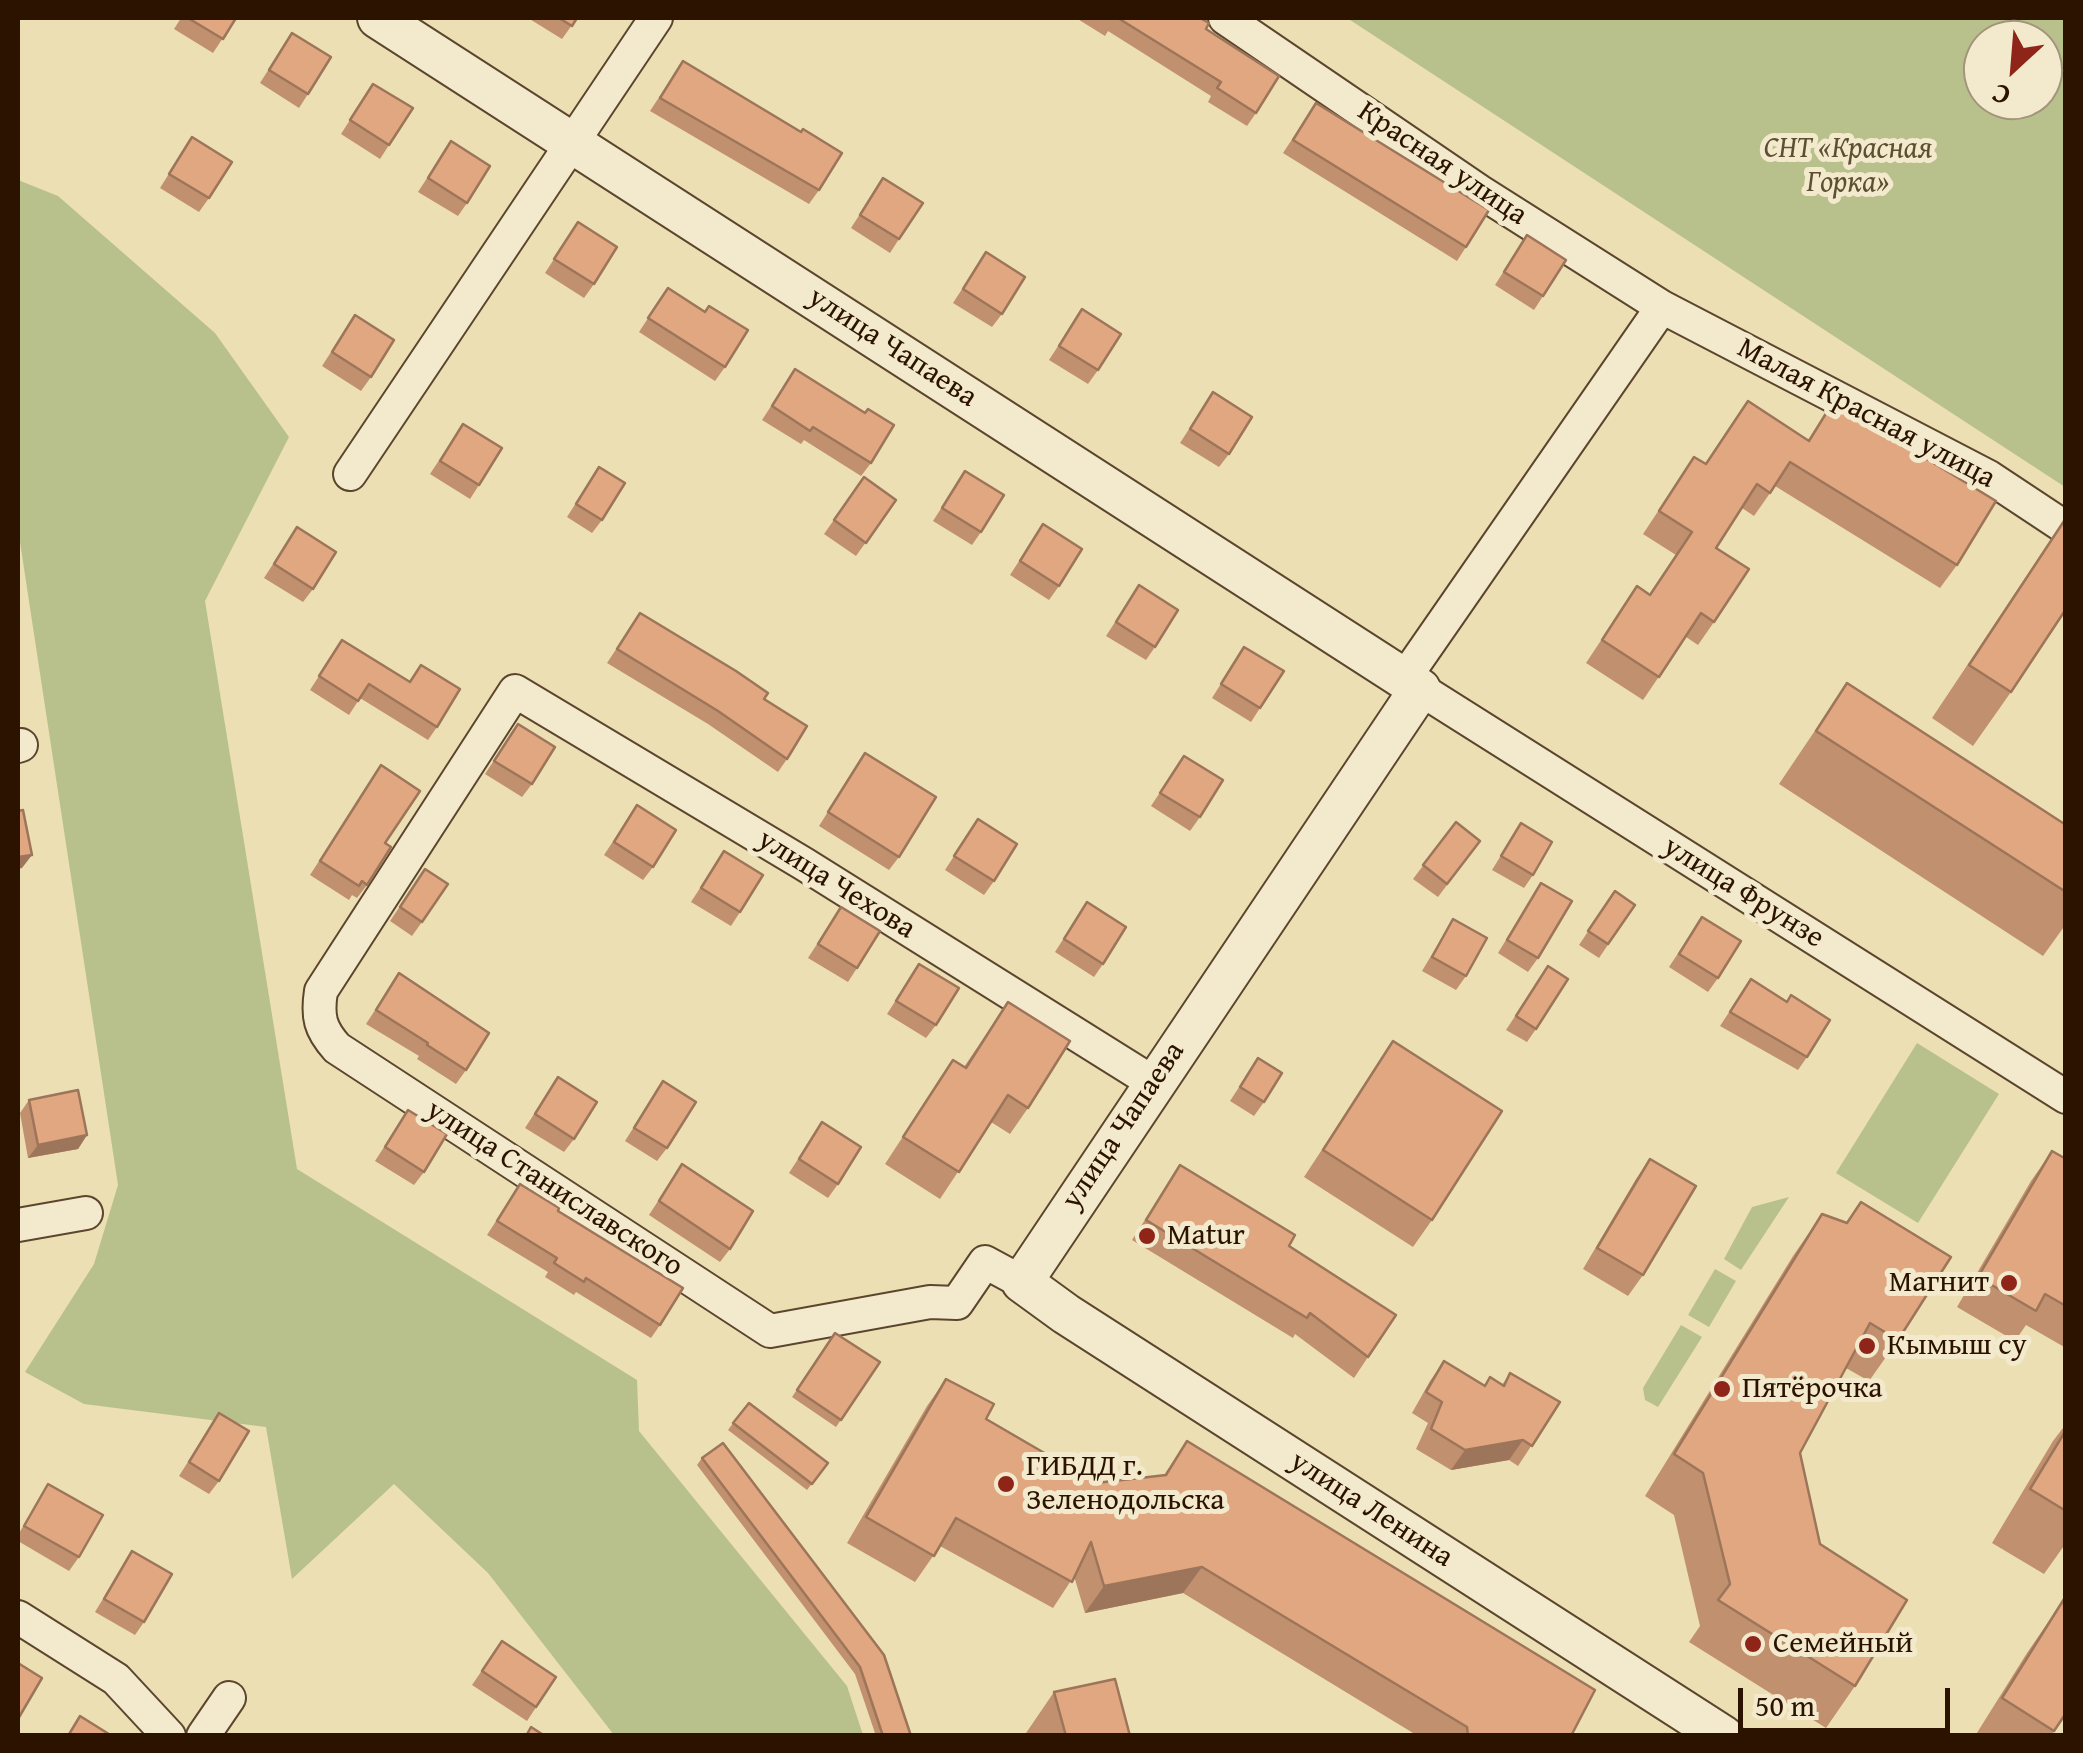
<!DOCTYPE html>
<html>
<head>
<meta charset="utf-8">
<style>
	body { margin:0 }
	#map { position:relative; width:2083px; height:1753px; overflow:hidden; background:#ecdfb3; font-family:"Gentium Book Plus",serif }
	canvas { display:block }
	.frame { position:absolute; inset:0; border:20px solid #2b1300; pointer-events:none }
	.north { position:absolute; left:1963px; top:20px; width:100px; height:100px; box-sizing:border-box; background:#f3eace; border:2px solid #a3947c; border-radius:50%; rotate:206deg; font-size:28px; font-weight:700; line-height:40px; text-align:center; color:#2b1300 }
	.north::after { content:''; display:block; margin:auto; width:35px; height:45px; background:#8f2418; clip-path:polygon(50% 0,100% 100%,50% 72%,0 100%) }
	.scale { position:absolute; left:1738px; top:1688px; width:212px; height:45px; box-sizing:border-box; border:5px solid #2b1300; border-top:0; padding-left:12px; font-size:30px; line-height:35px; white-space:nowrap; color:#2b1300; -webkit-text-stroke:8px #f3eace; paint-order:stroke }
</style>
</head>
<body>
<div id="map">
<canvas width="2083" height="1753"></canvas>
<div class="frame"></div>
<div class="north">С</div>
<div class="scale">50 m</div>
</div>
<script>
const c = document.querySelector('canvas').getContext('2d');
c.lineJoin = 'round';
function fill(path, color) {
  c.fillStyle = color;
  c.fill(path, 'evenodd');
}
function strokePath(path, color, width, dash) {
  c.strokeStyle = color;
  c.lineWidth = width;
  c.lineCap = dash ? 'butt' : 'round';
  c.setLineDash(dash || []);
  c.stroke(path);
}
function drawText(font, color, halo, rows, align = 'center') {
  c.font = font + ' "Gentium Book Plus",serif';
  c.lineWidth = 10;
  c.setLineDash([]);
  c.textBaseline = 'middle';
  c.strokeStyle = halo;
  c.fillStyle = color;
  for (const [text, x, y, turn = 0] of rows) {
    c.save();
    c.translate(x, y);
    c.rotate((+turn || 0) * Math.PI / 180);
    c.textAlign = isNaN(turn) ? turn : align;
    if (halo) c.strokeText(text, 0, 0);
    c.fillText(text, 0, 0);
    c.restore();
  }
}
fill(new Path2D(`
	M1347 18H2065V487ZM1983 40H2043V100H1983Z
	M18 180 58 196 215 333 289 437 205 601 297 1169 637 1380 639 1431 847 1686 863 1735H614L488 1573 394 1484 292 1579 266 1427 84 1404 25 1372 94 1264 118 1185 18 529Z
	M1917 1043 1999 1094 1918 1223 1836 1173Z
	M1789 1197 1741 1270 1724 1259 1752 1207Z
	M1715 1269 1736 1281 1709 1327 1688 1315Z
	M1681 1325 1702 1337 1658 1407 1645 1400 1643 1388Z`), '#b8c18c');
const minor = new Path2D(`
	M1225 18 1479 191 1662 307 1989 477 2066 528
	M350 474 656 18
	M1404 679 1662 307
	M1420 689 2066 1097
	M18 746 21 745
	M18 1225 86 1213
	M1022 1282 985 1262 957 1303 930 1302 770 1331 337 1048C320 1029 317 1017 321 991L515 691 804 864 1154 1083
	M18 1617 116 1679 169 1736
	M203 1736 229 1698`);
const tertiary = new Path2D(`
	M378 18 1420 689 1022 1282 1066 1314 1723 1736`);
strokePath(minor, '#5b462d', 36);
strokePath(tertiary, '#5b462d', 44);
strokePath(minor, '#f3eace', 32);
strokePath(tertiary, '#f3eace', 40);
fill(new Path2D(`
	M181 18H236L213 53 174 29Z
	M528 18H577L562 39Z
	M1076 18H1200L1256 113 1247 126 1208 102 1211 96 1108 31 1105 36Z
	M292 33 308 94 299 108 260 83Z
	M683 61 819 190 809 204 650 111Z
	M373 84 389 145 380 159 341 134Z
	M1316 103 1466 247 1457 261 1283 153Z
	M192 137 209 198 199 212 160 188Z
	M451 141 467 203 458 216 418 192Z
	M883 178 899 239 890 253 851 228Z
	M578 222 594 284 584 298 545 273Z
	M1527 235 1543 296 1534 310 1495 285Z
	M986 252 1002 314 992 327 953 303Z
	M668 288 725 367 715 381 639 332Z
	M1082 309 1098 370 1088 384 1049 360Z
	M355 315 371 377 361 391 322 366Z
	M795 369 871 463 861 476 804 440 801 444 762 420Z
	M1213 392 1229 454 1219 467 1180 443Z
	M1833 402 1957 565 1940 588 1775 486 1754 516 1742 508 1716 548 1714 622 1698 645 1686 637 1643 700 1586 663 1637 586 1650 595 1676 555 1643 534 1694 457 1705 464 1808 440Z
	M463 424 479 485 470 499 430 474Z
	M599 467 602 520 592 533 567 517Z
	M965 471 981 532 972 545 933 521Z
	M864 477 896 500 856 556 824 534Z
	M2066 517 2011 692 1973 746 1932 718Z
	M1043 524 1059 586 1049 600 1010 575Z
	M297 527 313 589 303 602 264 578Z
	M1139 585 1155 647 1146 660 1106 636Z
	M640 613 764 699 787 759 778 772 708 724 607 663Z
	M342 640 410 682 421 665 437 727 428 740 360 698 349 715 310 690Z
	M1244 647 1260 708 1251 722 1212 698Z
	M1847 683 2064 824 2066 823V924L2043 956 1779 784Z
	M518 724 532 784 522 797 485 774Z
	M865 753 899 857 889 870 819 826Z
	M1184 756 1200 817 1190 831 1151 806Z
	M372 779 385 843 367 885 357 898 352 895 349 900 310 875Z
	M637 805 653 867 643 880 604 855Z
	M978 819 994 881 984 895 945 870Z
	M1456 822 1480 841 1438 897 1413 879Z
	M1521 823 1533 875 1524 888 1492 870Z
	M724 851 740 912 731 926 691 902Z
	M425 869 422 922 412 936 390 921Z
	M1541 883 1538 958 1528 972 1498 953Z
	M1615 891 1635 905 1599 958 1579 945Z
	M1087 902 1103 964 1094 977 1055 952Z
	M841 907 857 968 848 982 808 958Z
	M1702 917 1718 978 1708 992 1669 967Z
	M1453 919 1466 976 1456 990 1422 971Z
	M919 964 936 1025 926 1038 887 1014Z
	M1548 966 1536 1029 1527 1042 1506 1030Z
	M399 973 466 1070 456 1084 417 1059 419 1056 366 1024Z
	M1751 979 1807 1057 1798 1070 1720 1026Z
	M1008 1002 1028 1108 1010 1134 991 1122 940 1199 885 1164 953 1060 964 1067Z
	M1393 1041 1432 1220 1413 1247 1304 1177Z
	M1258 1058 1264 1102 1254 1116 1230 1101Z
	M558 1077 574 1139 564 1152 525 1128Z
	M663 1081 667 1148 657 1161 625 1141Z
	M29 1100 87 1135 78 1149 28 1158 20 1113Z
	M408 1110 424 1172 414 1185 375 1161Z
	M822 1122 838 1184 828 1198 789 1173Z
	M2052 1151 2066 1159V1348L2026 1325 2015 1341 1957 1307 2031 1181Z
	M1650 1159 1643 1275 1628 1296 1583 1269 1636 1179Z
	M682 1164 730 1249 720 1262 649 1215Z
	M1180 1165 1289 1246 1368 1357 1354 1378 1295 1334 1293 1338 1132 1240Z
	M520 1184 558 1211 660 1325 651 1338 576 1292 574 1295 545 1277 548 1272 487 1235Z
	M1861 1202 1898 1340 1869 1381 1846 1368 1800 1453 1820 1544 1855 1686 1826 1728 1689 1642 1700 1626 1674 1515 1645 1496 1793 1256 1822 1214 1846 1223Z
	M835 1333 880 1362 836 1427 792 1397Z
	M1444 1361 1484 1385 1490 1377 1502 1385 1510 1373 1560 1402 1518 1466 1509 1460 1451 1470 1416 1449 1428 1423 1412 1413 1430 1381Z
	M946 1379 986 1419 1096 1483 1164 1475 1187 1441 1571 1736H1418L1183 1593 1085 1613 1074 1576 1053 1608 940 1546 915 1582 847 1543 927 1406Z
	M219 1413V1481L209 1494 179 1476Z
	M733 1423 828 1463 807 1490 728 1430Z
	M2066 1424V1543L2044 1574 1992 1543 2053 1441Z
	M702 1458 911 1736H876L855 1674 697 1465Z
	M48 1484 79 1557 69 1571 18 1541V1535Z
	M132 1551 144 1622 135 1635 95 1612Z
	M2064 1599 2066 1713 2051 1736H1975L2027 1653Z
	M502 1641 556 1677 527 1721 472 1685Z
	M1054 1692 1130 1736H1024Z`), '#c1906e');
fill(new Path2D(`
	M32 855 22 868 18 869V857Z
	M87 1135 78 1149 28 1158 38 1145Z
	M1523 1440 1509 1460 1451 1470 1465 1450Z
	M1202 1567 1183 1593 1085 1613 1104 1586Z`), '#9d755a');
const building = new Path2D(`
	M188 18H236L223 39Z
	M559 18H577L572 26Z
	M1118 18H1200L1209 23 1206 29 1279 76 1256 113 1217 88 1221 82Z
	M292 33 331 57 308 94 269 70Z
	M683 61 801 132 803 129 842 153 819 190 660 98Z
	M373 84 413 108 389 145 350 120Z
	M1316 103 1489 210 1466 247 1293 140Z
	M192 137 232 162 209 198 169 174Z
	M451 141 490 166 467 203 428 178Z
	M883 178 923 203 899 239 860 215Z
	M578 222 617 247 594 284 554 259Z
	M1527 235 1566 260 1543 296 1504 272Z
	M986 252 1025 277 1002 314 963 289Z
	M668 288 705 312 709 306 748 330 725 367 648 318Z
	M1082 309 1121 334 1098 370 1059 346Z
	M355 315 394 340 371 377 332 352Z
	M795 369 865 413 868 409 894 425 871 463 813 427 810 431 772 406Z
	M1213 392 1252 417 1229 454 1190 429Z
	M1748 401 1809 441 1833 402 1996 501 1957 565 1790 462 1770 493 1757 484 1716 548 1749 569 1714 622 1701 613 1659 677 1602 640 1637 586 1650 595 1692 532 1659 511 1694 457 1706 464Z
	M463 424 502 448 479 485 440 461Z
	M599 467 625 483 602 520 576 504Z
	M965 471 1004 495 981 532 942 508Z
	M864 477 896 500 866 543 834 520Z
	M2066 518V609L2011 692 1969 665Z
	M1043 524 1082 549 1059 586 1020 561Z
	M297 527 336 552 313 589 274 564Z
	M1139 585 1178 610 1155 647 1116 622Z
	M640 613 736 671 768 693 764 699 807 726 787 759 718 711 617 649Z
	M342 640 410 682 421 665 460 689 437 727 369 684 358 701 319 676Z
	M1244 647 1284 671 1260 708 1221 684Z
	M1847 683 2066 825V892L1816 731Z
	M518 724 555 747 532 784 494 761Z
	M865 753 936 797 899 857 828 812Z
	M1184 756 1223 780 1200 817 1160 793Z
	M381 765 420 791 385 843 391 847 367 885 362 881 359 886 320 861Z
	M637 805 676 830 653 867 614 842Z
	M23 810 32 855 18 857V811Z
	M978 819 1017 844 994 881 954 856Z
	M1456 822 1480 841 1447 884 1423 865Z
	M1521 823 1552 842 1533 875 1501 856Z
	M724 851 763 875 740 912 701 888Z
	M425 869 448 884 422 922 400 907Z
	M1541 883 1572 901 1538 958 1507 940Z
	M1615 891 1635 905 1608 944 1588 931Z
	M1087 902 1126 927 1103 964 1064 939Z
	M841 907 880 931 857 968 818 944Z
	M1702 917 1741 941 1718 978 1679 954Z
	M1453 919 1487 938 1466 976 1432 957Z
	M919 964 959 988 936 1025 896 1001Z
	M1548 966 1568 979 1536 1029 1516 1016Z
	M399 973 489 1033 466 1070 427 1045 428 1043 376 1010Z
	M1751 979 1787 1002 1791 995 1830 1020 1807 1057 1730 1012Z
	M1008 1002 1070 1041 1028 1108 1008 1095 959 1172 903 1137 953 1060 966 1068Z
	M1393 1041 1502 1111 1432 1220 1323 1150Z
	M1258 1058 1282 1073 1264 1102 1240 1087Z
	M558 1077 597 1102 574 1139 535 1114Z
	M663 1081 696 1102 667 1148 634 1128Z
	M78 1090 87 1135 38 1145 29 1100Z
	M408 1110 447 1134 424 1172 385 1147Z
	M822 1122 861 1147 838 1184 799 1159Z
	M2052 1151 2066 1159V1306L2045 1294 2036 1311 1978 1277Z
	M1650 1159 1696 1186 1643 1275 1597 1248Z
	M682 1164 753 1211 730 1249 659 1201Z
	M1180 1165 1295 1235 1289 1246 1396 1315 1368 1357 1310 1313 1307 1318 1146 1220Z
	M520 1184 559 1208 558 1211 683 1288 660 1325 586 1278 584 1282 554 1263 557 1258 497 1221Z
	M1861 1202 1951 1257 1898 1340 1870 1323 1800 1453 1820 1544 1907 1600 1855 1686 1718 1600 1730 1584 1703 1473 1674 1454 1822 1214 1847 1223Z
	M835 1333 880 1362 841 1420 797 1390Z
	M1444 1361 1485 1386 1490 1377 1504 1386 1510 1373 1560 1402 1532 1446 1523 1440 1465 1450 1431 1429 1442 1402 1426 1392Z
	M946 1379 994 1404 986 1419 1096 1483 1166 1475 1187 1441 1595 1690 1571 1736H1468L1467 1727 1202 1567 1104 1586 1091 1542 1072 1582 956 1518 934 1556 866 1517Z
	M749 1403 828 1463 812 1484 733 1423Z
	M219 1413 249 1431 219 1481 189 1462Z
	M2066 1430V1511L2030 1489Z
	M723 1443 884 1655 911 1736H883L860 1667 702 1458Z
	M48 1484 103 1515 79 1557 24 1526Z
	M132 1551 172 1574 144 1622 104 1599Z
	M2064 1599 2066 1713 2054 1731 2002 1698Z
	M502 1641 556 1677 536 1707 482 1671Z
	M18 1663 42 1678 18 1719Z
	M1115 1679 1130 1736H1066L1054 1692Z
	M80 1716 112 1736H68Z
	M531 1727 545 1736H526Z`);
fill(building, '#e0a780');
strokePath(building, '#9d755a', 2.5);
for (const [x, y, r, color] of [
	[1147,1236,10,"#8f2418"],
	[2009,1283,10,"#8f2418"],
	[1867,1346,10,"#8f2418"],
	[1722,1389,10,"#8f2418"],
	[1006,1484,10,"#8f2418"],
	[1753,1644,10,"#8f2418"]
]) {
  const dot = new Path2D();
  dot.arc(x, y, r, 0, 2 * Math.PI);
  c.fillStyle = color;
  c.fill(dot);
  strokePath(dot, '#f3eace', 4);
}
drawText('italic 30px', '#5c5031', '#f3eace', [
	["СНТ «Красная",1848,149],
	["Горка»",1848,183]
]);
drawText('30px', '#2b1300', '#f3eace', [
	["Красная улица",1442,164,34],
	["улица Чапаева",892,348,33],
	["Малая Красная улица",1866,414,28],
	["улица Чехова",836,885,32],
	["улица Фрунзе",1743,893,32],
	["улица Чапаева",1124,1126,-56],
	["улица Станиславского",554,1189,33],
	["улица Ленина",1371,1510,33]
]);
drawText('30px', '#2b1300', '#f3eace', [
	["Matur",1167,1236],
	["Магнит",1989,1283,"right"],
	["Кымыш су",1887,1346],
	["Пятёрочка",1742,1389],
	["ГИБДД г.",1026,1467],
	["Зеленодольска",1026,1501],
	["Семейный",1773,1644]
], 'left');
</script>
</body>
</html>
